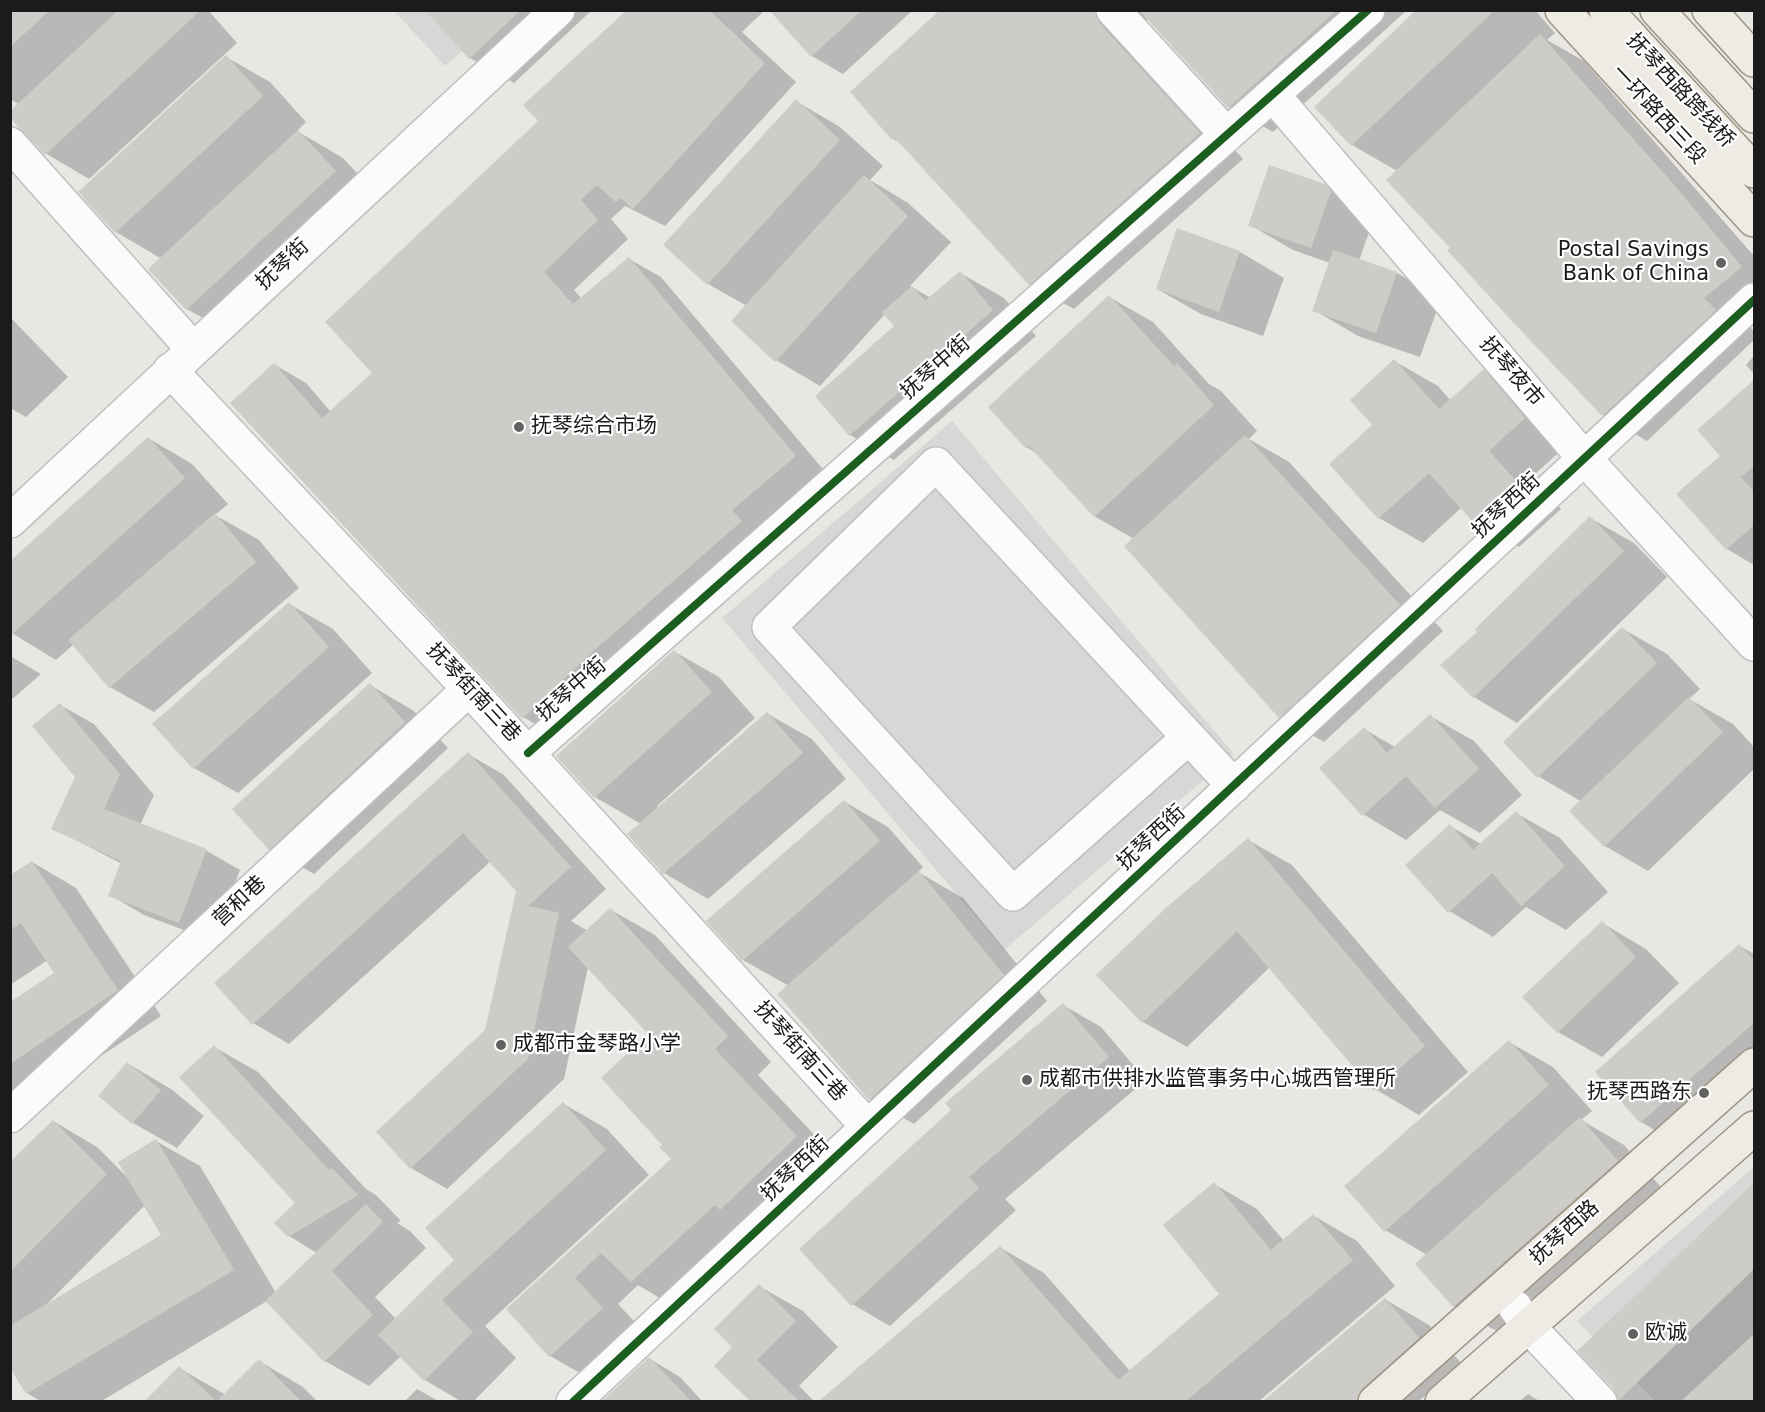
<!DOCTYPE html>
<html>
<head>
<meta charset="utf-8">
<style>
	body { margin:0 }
	#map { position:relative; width:1765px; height:1412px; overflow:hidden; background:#e9e7e4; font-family:"DejaVu Sans",sans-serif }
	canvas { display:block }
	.frame { position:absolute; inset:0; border:12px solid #1b1b1b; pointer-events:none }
</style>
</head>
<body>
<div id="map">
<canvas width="1765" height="1412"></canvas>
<div class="frame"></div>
</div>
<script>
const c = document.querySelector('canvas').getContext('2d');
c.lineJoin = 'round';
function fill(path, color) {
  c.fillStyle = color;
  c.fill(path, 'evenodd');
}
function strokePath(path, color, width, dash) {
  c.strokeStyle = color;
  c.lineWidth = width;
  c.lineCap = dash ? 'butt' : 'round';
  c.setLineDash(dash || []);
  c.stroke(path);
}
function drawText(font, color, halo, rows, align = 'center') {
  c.font = font + ' "DejaVu Sans","Noto Sans SC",sans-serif';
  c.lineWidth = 4.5;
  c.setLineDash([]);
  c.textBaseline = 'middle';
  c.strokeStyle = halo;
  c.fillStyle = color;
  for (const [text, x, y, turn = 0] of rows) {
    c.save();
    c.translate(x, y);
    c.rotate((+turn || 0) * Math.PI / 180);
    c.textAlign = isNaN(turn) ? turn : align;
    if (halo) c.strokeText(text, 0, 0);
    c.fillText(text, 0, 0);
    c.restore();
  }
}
fill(new Path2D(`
	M394 11H506L445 66Z
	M952 421 1234 754 1004 950 722 618Z
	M1754 1167V1401H1655L1577 1321Z`), '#d8d7d5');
fill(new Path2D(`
	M10 10H208L237 43 89 179 45 153 20 105 10 99Z
	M426 10H592L514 83 470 58Z
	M628 10H765L742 32 796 82 665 226 625 206 611 219 628 239 574 290 582 299 629 259 661 277 827 474 554 735 523 717 275 365 306 383 331 412 374 373 540 121Z
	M770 10H913L843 74 812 56Z
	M942 10H1407L1273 132 1229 107 1149 19 1144 21 1143 50 1243 159 1074 309 1030 284 903 144 893 139Z
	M1418 10H1535L1555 33 1547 40 1584 61 1754 256V318L1747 324 1754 331V340L1647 441 1603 415 1452 248 1397 171 1352 145 1316 107Z
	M226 57 270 82 306 122 297 131 343 158 379 197 231 334 187 309 162 259 116 232Z
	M796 101 840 127 883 166 870 180 908 203 951 242 910 286 931 298 960 273 1004 298 1036 336 894 460 850 435 896 327 885 314 820 386 776 360 747 306 708 284Z
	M1324 185 1369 211 1374 218 1359 261 1397 273 1441 299 1420 357 1358 336 1314 310 1330 263 1293 250 1250 225Z
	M1178 230 1240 252 1284 278 1263 336 1201 314 1157 289Z
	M1109 297 1153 322 1209 384 1221 391 1257 431 1249 439 1289 462 1443 631 1324 742 1280 716 1134 539 1094 516 1038 454 1026 447 990 407Z
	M10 317 68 377 26 417 10 408Z
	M1754 356V374L1746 365Z
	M1394 361 1438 386 1451 401 1484 371 1528 397 1568 444 1532 477 1561 509 1519 547 1475 522 1462 507 1423 543 1379 518 1374 425Z
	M1754 381V565L1727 549Z
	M148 438 192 464 228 504 215 515 259 540 299 588 154 712 110 687 74 644 56 660 10 632Z
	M1590 518 1634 543 1667 577 1517 723 1474 697 1479 632Z
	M289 604 333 629 372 673 238 793 194 768Z
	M1623 629 1667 654 1700 689 1689 699 1733 724 1754 747V769L1648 871 1605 846 1582 802 1538 776Z
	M675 652 719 677 755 718 657 806 659 808 768 714 812 739 846 779 708 899 664 873 629 834 641 824 595 797Z
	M10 656 41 674 10 701Z
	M370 685 414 711 448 748 314 874 270 849Z
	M60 705 94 724 154 795 140 825 207 851 240 870 213 941 144 915 110 895 122 864 53 828 76 777Z
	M1430 716 1474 741 1522 795 1480 833 1440 810 1406 840 1363 814 1364 729 1395 747Z
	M468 754 504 775 606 889 571 921 588 931 611 910 655 935 771 1062 758 1075 840 1162 675 1307 638 1285 618 1304 646 1334 594 1381 550 1356 508 1309 673 1159 664 1145 650 1034 588 967 564 1079 447 1189 411 1168 487 1031 517 890 491 861 289 1044 253 1023Z
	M845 802 888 827 923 867 918 872 963 898 1047 1001 914 1124 870 1099 789 986 743 960Z
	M1516 813 1560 838 1608 892 1566 930 1526 907 1493 937 1449 911 1450 826 1481 844Z
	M1248 840 1292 865 1468 1072 1419 1115 1375 1089 1270 967 1187 1047 1143 1022 1098 975Z
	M32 862 76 888 161 1016 10 1117V1004L56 973 48 960 10 985V877Z
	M1602 923 1646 949 1679 983 1602 1057 1558 1032Z
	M1740 946 1754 954V1086L1685 1148 1641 1122Z
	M1063 1005 1101 1027 1146 1080 1005 1199 1016 1210 890 1326 852 1304 953 1110Z
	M1509 1042 1553 1067 1592 1111 1581 1120 1624 1145 1661 1187 1498 1332 1454 1306 1417 1264 1427 1255 1385 1230Z
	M214 1047 258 1072 366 1189 376 1195 401 1221 397 1223 410 1231 426 1248 375 1297 396 1319 456 1260 564 1104 607 1129 649 1175 485 1326 516 1358 473 1402H462L425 1380 401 1356 369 1386 325 1361 267 1301 100 1402H42L27 1393 10 1365V1164L53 1121 97 1147 127 1177 156 1141 200 1166 276 1293 317 1253 289 1236 297 1203ZM145 1205 163 1236 46 1305Z
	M127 1063 171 1089 204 1116 177 1148 133 1123 100 1096Z
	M1214 1184 1257 1209 1284 1241 1314 1216 1357 1241 1395 1286 1258 1402H821L1001 1248 1044 1273 1130 1371 1221 1294Z
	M1754 1184V1402L1619 1400 1615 1388 1579 1351Z
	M759 1286 803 1311 838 1347 799 1386 815 1402H752L716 1366 734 1347Z
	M1386 1300 1429 1325 1461 1363 1418 1402H1266Z
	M650 1359 680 1377 703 1402H614L610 1397Z
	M259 1361 303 1387 318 1402H147L179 1368 226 1395Z
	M417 1389 440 1402H404Z
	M1528 1394 1541 1402H1519Z`), '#0003');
fill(new Path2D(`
	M10 10H50L10 47Z
	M119 10H201L45 155 10 118V111Z
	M425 10H521L469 59Z
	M627 10H709L765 63 633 209 621 198 616 202 597 185 581 200 598 220 544 272 573 304 629 257 796 456 732 510 742 521 590 654 522 719 230 403 274 363 322 418 372 373 325 322 538 121 523 105Z
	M769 10H862L811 57Z
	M940 10H1095L1099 23 1200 133 1029 285 895 138 892 140 850 92Z
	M1139 10H1337L1228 108Z
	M1416 10H1495L1351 146 1314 107Z
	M1540 34 1676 187 1742 267 1704 298 1716 310 1602 416 1509 318 1447 250 1450 248 1386 180Z
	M226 55 263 96 115 233 78 192Z
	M796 99 840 140 707 285 663 245Z
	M298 130 336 171 186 310 148 269Z
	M1269 165 1325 184 1331 191 1311 248 1248 226Z
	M864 175 908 216 775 362 731 321Z
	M1177 228 1240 251 1219 312 1156 289Z
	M1333 250 1397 272 1376 333 1312 311Z
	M960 271 993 310 849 436 815 396 894 326 882 312 912 286 925 301Z
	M1109 295 1174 366 1177 363 1214 405 1094 517 1028 445 1025 448 988 407Z
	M1394 359 1439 409 1484 369 1525 418 1489 451 1518 483 1474 523 1429 473 1378 519 1329 464 1372 425 1350 400Z
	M1755 379V465L1741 477 1755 493V524L1726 550 1676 494 1720 456 1697 430Z
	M1245 435 1400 605 1279 718 1124 546Z
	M148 437 185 478 10 636V561Z
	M215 513 256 562 109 688 68 640Z
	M1590 516 1624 551 1473 698 1440 665 1477 632 1475 629Z
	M289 602 329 647 193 769 152 724Z
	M1622 627 1657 663 1537 778 1503 742Z
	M674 650 712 692 594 798 556 756Z
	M370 683 405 722 269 850 232 809Z
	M1689 697 1723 732 1604 847 1569 811Z
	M60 703 120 774 104 809 207 849 179 923 108 896 121 861 51 829 75 777 32 726Z
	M767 712 803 753 663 874 627 834Z
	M1430 714 1479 769 1435 808 1406 776 1362 816 1319 768 1364 727 1387 753Z
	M468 752 571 867 528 906 559 913 528 1059 410 1169 376 1132 485 1030 516 891 463 833 252 1025 214 983Z
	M844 800 880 841 742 961 706 921Z
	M1516 811 1565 866 1521 906 1492 873 1448 913 1405 865 1450 824 1473 850Z
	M1248 838 1425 1046 1374 1091 1237 931 1142 1023 1096 975 1168 906Z
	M32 861 118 990 10 1064V1002L54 973 21 923 10 930V875Z
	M919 871 1004 975 869 1100 777 994Z
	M610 908 728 1036 715 1049 797 1136 720 1210 715 1205 631 1282 601 1253 575 1278 603 1308 549 1357 506 1309 671 1159 659 1147 662 1145 601 1078 648 1034 568 947Z
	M1602 921 1636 957 1557 1033 1522 997Z
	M1739 944 1755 961V1022L1640 1123 1595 1072Z
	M1063 1003 1109 1057 969 1177 979 1188 851 1306 799 1249 951 1110 945 1103Z
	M1509 1040 1549 1085 1384 1232 1344 1186Z
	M214 1045 329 1170 332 1168 358 1195 288 1237 274 1223 295 1203 179 1077Z
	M127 1062 161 1090 132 1124 98 1096Z
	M563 1102 606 1150 442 1300 473 1332 424 1381 378 1335 454 1260 425 1228Z
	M1580 1117 1618 1161 1453 1307 1415 1264Z
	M53 1120 107 1174 10 1272V1162Z
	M156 1139 234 1270 26 1394 10 1368V1326L161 1235 118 1162Z
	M1214 1182 1271 1250 1313 1214 1353 1260 1186 1401H819L1000 1246 1118 1380 1219 1294 1163 1225Z
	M1755 1182V1268L1618 1401 1614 1389 1577 1351Z
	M366 1204 383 1222 332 1271 373 1315 324 1362 265 1301Z
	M759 1284 796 1321 757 1360 799 1401H750L714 1366 732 1347 714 1329Z
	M1385 1298 1419 1338 1363 1388 1357 1401H1263Z
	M1755 1333V1401H1681Z
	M649 1357 691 1401H602Z
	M259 1359 301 1401H217Z
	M179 1366 216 1401H145Z`), '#ceccc9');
const minor = new Path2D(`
	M1113 10 1227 135
	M1273 95 1585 459 1754 644
	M10 144 193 349
	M170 370 469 689 868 1127
	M10 521 558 10
	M1189 737 1013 894 769 627 936 464 1234 786
	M528 753 1368 10
	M10 1116 469 689
	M1515 1307 1528 1326 1600 1402
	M573 1402 1754 300`);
const major = new Path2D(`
	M1562 10 1754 220
	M1606 10 1754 171
	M1657 10 1754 116
	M1709 10 1754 60
	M1375 1402 1754 1065
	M1442 1402 1754 1128`);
strokePath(minor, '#c0bfbe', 36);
strokePath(major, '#9d9483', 36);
strokePath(minor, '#fcfbfb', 33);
strokePath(major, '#eeeae4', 33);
strokePath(new Path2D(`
	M528 753 1368 10
	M573 1402 1754 300`), '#1b5e20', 8);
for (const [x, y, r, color] of [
	[1721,263,6,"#636261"],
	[519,427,6,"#636261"],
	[501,1045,6,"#636261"],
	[1027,1080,6,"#636261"],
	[1704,1093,6,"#636261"],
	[1633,1334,6,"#636261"]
]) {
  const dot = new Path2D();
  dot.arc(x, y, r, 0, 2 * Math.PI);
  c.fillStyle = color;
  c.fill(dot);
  strokePath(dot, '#fff', 2);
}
drawText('21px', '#1b1b1b', '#fff', [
	["抚琴西路跨线桥",1680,91,47],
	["一环路西三段",1658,115,47],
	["抚琴街",283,265,-43],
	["抚琴中街",936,368,-41],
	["抚琴夜市",1511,372,49],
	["抚琴西街",1507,506,-43],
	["抚琴中街",572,690,-41],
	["抚琴街南三巷",473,693,47],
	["抚琴西街",1152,838,-43],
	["营和巷",240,902,-43],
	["抚琴街南三巷",800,1052,48],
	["抚琴西街",796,1169,-43],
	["抚琴西路",1565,1233,-42]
]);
drawText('21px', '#1b1b1b', '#fff', [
	["Postal Savings",1709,251,"right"],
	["Bank of China",1709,275,"right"],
	["抚琴综合市场",531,427],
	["成都市金琴路小学",513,1045],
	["成都市供排水监管事务中心城西管理所",1039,1080],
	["抚琴西路东",1692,1093,"right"],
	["欧诚",1645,1334]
], 'left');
</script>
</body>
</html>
